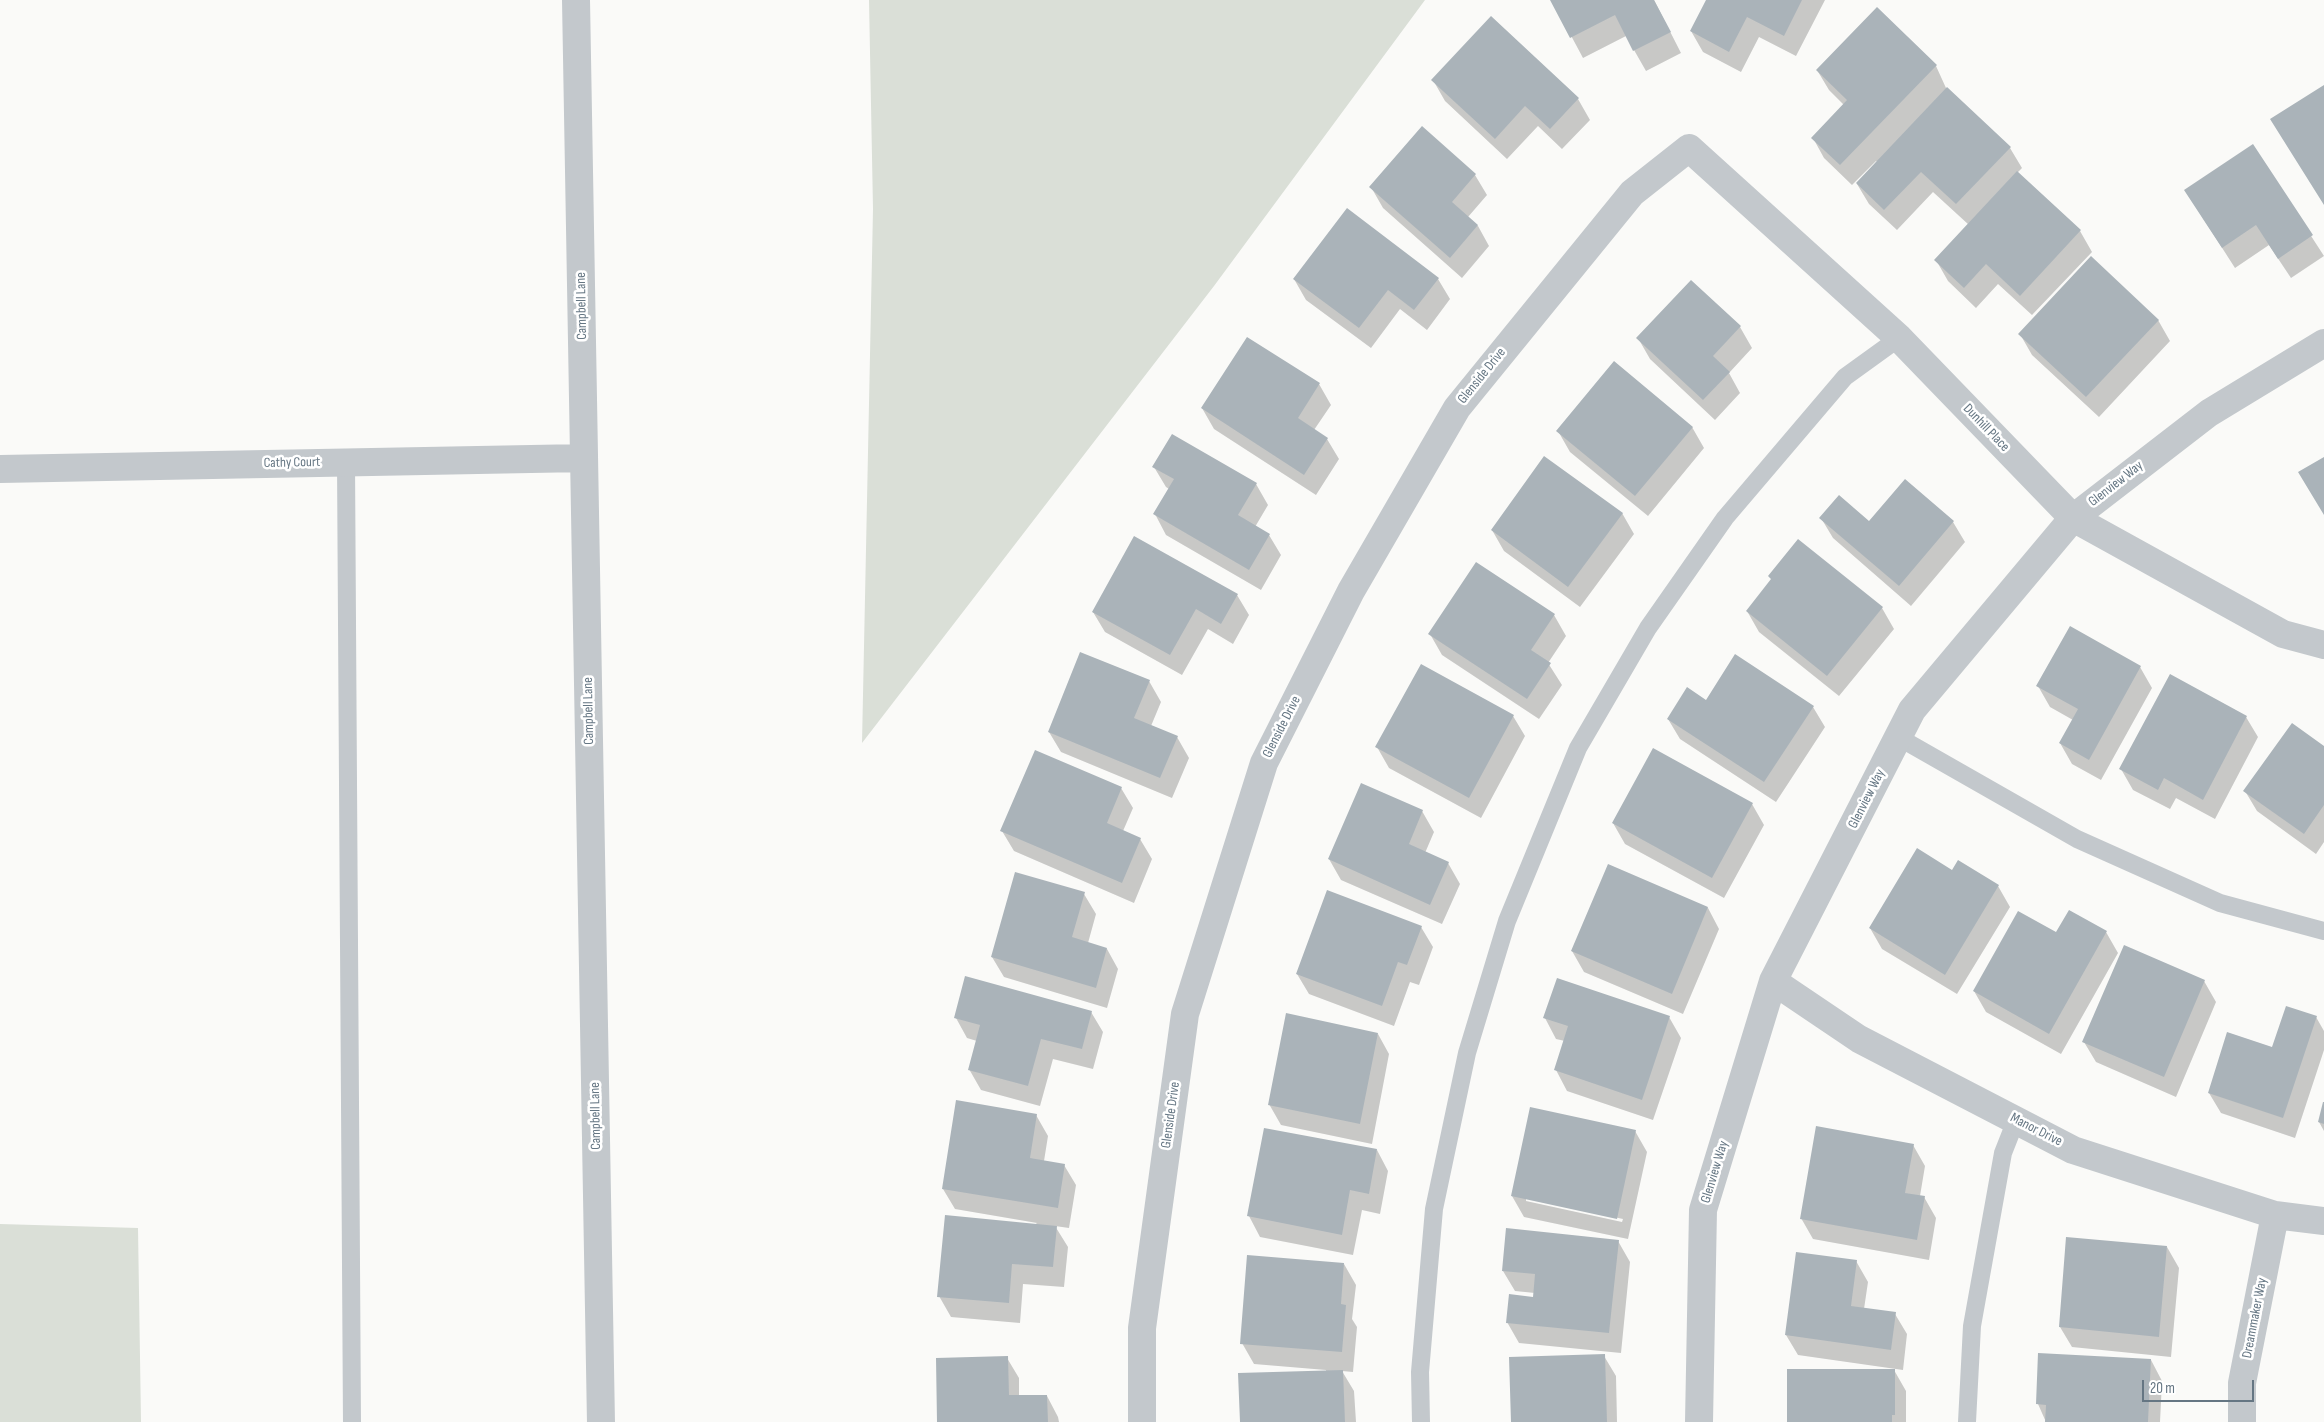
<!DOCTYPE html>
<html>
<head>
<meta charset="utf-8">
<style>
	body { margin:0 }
	#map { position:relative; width:2324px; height:1422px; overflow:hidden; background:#fafaf8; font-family:"Sofia Sans Condensed",sans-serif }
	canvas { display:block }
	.scale { position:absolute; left:2142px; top:1380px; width:112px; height:22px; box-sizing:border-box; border:2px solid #657683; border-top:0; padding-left:6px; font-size:15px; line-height:18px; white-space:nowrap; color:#657683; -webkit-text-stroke:4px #fff; paint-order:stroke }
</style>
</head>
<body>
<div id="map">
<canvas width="2324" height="1422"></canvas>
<div class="scale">20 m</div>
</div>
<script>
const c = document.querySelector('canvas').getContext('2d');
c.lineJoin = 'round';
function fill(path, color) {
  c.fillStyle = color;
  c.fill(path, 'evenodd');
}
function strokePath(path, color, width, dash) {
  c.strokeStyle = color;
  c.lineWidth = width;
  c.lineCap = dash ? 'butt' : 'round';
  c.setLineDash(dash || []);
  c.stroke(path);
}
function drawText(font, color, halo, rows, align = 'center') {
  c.font = font + ' "Sofia Sans Condensed",sans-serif';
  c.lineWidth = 5;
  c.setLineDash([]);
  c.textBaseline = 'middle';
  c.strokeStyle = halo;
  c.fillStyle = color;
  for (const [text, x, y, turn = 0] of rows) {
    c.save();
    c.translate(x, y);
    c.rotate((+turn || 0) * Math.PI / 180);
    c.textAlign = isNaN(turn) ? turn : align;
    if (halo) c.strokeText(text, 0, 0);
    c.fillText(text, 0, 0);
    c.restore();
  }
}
fill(new Path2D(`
	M869 0H1425L1214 286 862 743 873 209Z
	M0 1224 138 1228 141 1422H0Z`), '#dadfd7');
fill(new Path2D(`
	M1552 0H1654L1681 53 1646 71 1626 36 1583 58Z
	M1708 0H1825L1796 56 1759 37 1741 72 1703 52 1691 31Z
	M1936 66 1946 88 2010 148 2022 168 2017 173 2080 231 2092 252 2032 315 1998 284 1976 308 1948 281 1936 260 1969 225 1933 192 1897 230 1869 204 1857 184 1878 162 1876 161 1852 185 1824 158 1813 138 1844 105 1829 90 1817 70Z
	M1433 80 1578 99 1590 120 1562 149 1538 126 1507 159 1445 101Z
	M2253 146 2324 256 2291 278 2269 245 2235 268 2185 190Z
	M1475 175 1487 195 1468 217 1478 226 1489 246 1462 278 1383 208 1371 187Z
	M1294 279H1438L1450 299 1427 330 1400 309 1371 348 1306 300Z
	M1691 281 1740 327 1752 348 1729 373 1740 393 1715 420 1650 359 1638 338Z
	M2158 320 2170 341 2099 417 2032 355 2020 334Z
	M1319 384 1331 405 1314 430 1327 439 1339 459 1316 495 1214 429 1202 408Z
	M1692 427 1704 448 1648 516 1570 452 1558 431Z
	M1154 467 1256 484 1268 505 1255 527 1269 535 1281 555 1261 590 1166 535 1155 514 1169 489 1166 487Z
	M1905 480 1953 522 1965 542 1911 606 1833 538 1821 518 1869 523Z
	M1622 513 1634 534 1580 607 1504 551 1492 530Z
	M1237 595 1249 615 1233 644 1208 629 1182 675 1105 632 1093 612Z
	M1882 608 1894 629 1839 696 1759 632 1747 611Z
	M1554 615 1566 636 1548 663 1562 685 1539 719 1442 655 1430 634Z
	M2140 667 2152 688 2101 780 2072 764 2060 743 2073 720 2050 707 2038 686Z
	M1149 681 1161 702 1151 726 1177 737 1189 758 1172 798 1061 752 1049 732Z
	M1706 701 1813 707 1825 727 1776 802 1680 739 1668 719Z
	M1513 716 1525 736 1481 818 1389 768 1377 747Z
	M2246 717 2258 737 2215 819 2176 798 2170 809 2133 790 2121 769Z
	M2324 747V842L2316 854 2257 811 2245 791Z
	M1121 788 1133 808 1123 831 1140 839 1152 859 1134 903 1014 851 1002 831Z
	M1752 804 1764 825 1724 898 1625 844 1613 823Z
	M1422 811 1434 832 1425 853 1448 863 1460 884 1442 924 1341 880 1329 859Z
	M1609 866 1708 908 1719 929 1683 1014 1584 972 1572 951Z
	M1998 886 2010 907 1957 994 1882 949 1870 928Z
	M1084 894 1096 914 1088 943 1107 949 1118 969 1107 1008 1004 977 992 957Z
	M2070 911 2106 932 2118 953 2061 1054 1986 1012 1974 991 2057 934Z
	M1421 927 1433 947 1419 985 1410 982 1394 1026 1309 994 1297 974Z
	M2204 981 2216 1002 2176 1097 2096 1062 2084 1042Z
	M1091 1012 1103 1032 1093 1069 1053 1059 1040 1106 981 1090 969 1069 977 1041 967 1038 956 1018Z
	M1669 1017 1681 1038 1653 1120 1567 1091 1556 1070 1565 1041 1556 1039 1545 1018Z
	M2316 1017 2324 1031V1050L2295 1138 2221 1113 2209 1093Z
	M1378 1034 1389 1054 1372 1144 1281 1125 1269 1104Z
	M2324 1104V1131L2319 1122Z
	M1036 1115 1048 1136 1044 1161 1064 1165 1076 1185 1069 1228 1055 1226 1068 1247 1064 1287 1023 1284 1020 1323 951 1317 939 1296 1037 1223 955 1209 943 1189Z
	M1635 1131 1647 1152 1628 1239 1524 1217 1512 1196ZM1526 1198 1623 1219 1622 1222 1526 1201Z
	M1913 1145 1925 1166 1920 1196 1924 1197 1936 1218 1929 1260 1813 1239 1801 1218Z
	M1377 1150 1388 1171 1380 1214 1362 1210 1353 1255 1260 1237 1249 1216Z
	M1618 1241 1630 1262 1621 1353 1519 1343 1507 1322 1534 1298 1535 1293 1515 1291 1503 1271Z
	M2167 1247 2179 1268 2171 1357 2072 1347 2060 1327Z
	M1856 1261 1868 1282 1864 1309 1895 1314 1907 1334 1903 1370 1798 1355 1786 1335Z
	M1344 1264 1356 1285 1352 1319 1357 1327 1353 1372 1342 1371 1354 1391 1356 1422H1241L1326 1371V1370L1254 1364 1242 1343Z
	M1604 1356 1616 1376 1617 1422H1512Z
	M1007 1358 1019 1378V1396H1047L1058 1417 1059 1422H938Z
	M2151 1360 2162 1381 2160 1422H2046L2038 1404Z
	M1894 1370 1906 1391V1422H1788Z`), '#0003');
fill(new Path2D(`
	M1550 0H1654L1671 32 1633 51 1615 15 1570 38Z
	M1706 0H1802L1784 36 1747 17 1729 52 1690 31Z
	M1877 7 1937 65 1840 165 1811 138 1847 100 1816 70Z
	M1491 16 1579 98 1550 129 1525 106 1495 139 1431 80Z
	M2324 85V205L2270 119Z
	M1947 87 2011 147 1956 204 1921 172 1884 210 1856 183Z
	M1422 126 1476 174 1452 202 1478 225 1450 258 1369 187Z
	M2253 144 2313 235 2278 259 2256 225 2222 248 2184 190Z
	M2017 171 2081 230 2020 296 1986 264 1964 288 1934 260Z
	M1347 208 1439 278 1414 310 1388 290 1359 328 1293 279Z
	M2091 256 2159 320 2086 397 2018 334Z
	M1691 280 1741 326 1713 356 1730 372 1703 400 1636 338Z
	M1247 337 1320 383 1298 418 1328 438 1304 475 1201 408Z
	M1614 361 1693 427 1635 496 1556 431Z
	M1172 434 1257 483 1238 515 1270 534 1249 570 1153 514 1174 479 1152 467Z
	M1544 456 1623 513 1568 587 1491 530Z
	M2324 457V515L2298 472Z
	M1905 479 1954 521 1899 586 1819 518 1839 495 1869 521Z
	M1134 536 1238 594 1221 624 1196 609 1170 655 1092 612Z
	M1798 539 1883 607 1827 676 1746 611 1771 579 1768 576Z
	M1476 562 1555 614 1531 650 1551 663 1527 699 1428 634Z
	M2070 626 2141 666 2089 760 2059 743 2078 709 2036 686Z
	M1080 652 1150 680 1134 718 1178 736 1160 778 1048 732Z
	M1735 654 1814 706 1764 782 1667 719 1687 687 1706 700Z
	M1421 664 1514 715 1469 798 1375 747Z
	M2170 674 2247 716 2203 800 2164 778 2158 790 2119 769Z
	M2292 723 2324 746V805L2304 834 2243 791Z
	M1653 748 1753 803 1712 878 1612 823Z
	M1035 750 1122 787 1107 823 1141 838 1122 883 1000 831Z
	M1361 783 1423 810 1409 844 1449 862 1430 905 1328 859Z
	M1917 848 1952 870 1958 860 1999 885 1945 975 1869 928Z
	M1608 864 1708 907 1672 994 1571 951Z
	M1015 872 1085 892 1072 937 1107 948 1096 988 991 957Z
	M1327 890 1422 926 1407 965 1398 962 1382 1006 1296 974Z
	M2069 910 2107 931 2049 1034 1973 991 2018 911 2056 932Z
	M2124 945 2205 980 2164 1077 2082 1042Z
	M965 976 1092 1011 1082 1049 1041 1039 1028 1086 968 1070 980 1025 954 1018Z
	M1557 978 1670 1016 1642 1100 1554 1070 1568 1026 1543 1018Z
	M2286 1006 2317 1016 2283 1118 2208 1093 2227 1032 2272 1047Z
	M1286 1013 1378 1033 1360 1124 1268 1105Z
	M956 1100 1037 1114 1030 1158 1065 1164 1058 1208 942 1189Z
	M2323 1102H2324V1124L2318 1122Z
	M1530 1107 1636 1130 1617 1219 1511 1196Z
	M1816 1126 1914 1144 1905 1193 1925 1196 1917 1240 1800 1219Z
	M1264 1128 1377 1149 1369 1194 1350 1190 1342 1235 1247 1216Z
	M945 1215 1057 1226 1053 1267 1012 1264 1009 1303 937 1297Z
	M1506 1228 1619 1240 1609 1333 1506 1323 1509 1294 1533 1297 1535 1274 1502 1271Z
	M2066 1237 2167 1246 2159 1337 2059 1327Z
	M1796 1252 1857 1260 1851 1306 1896 1312 1891 1350 1785 1335Z
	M1247 1255 1344 1263 1341 1304 1346 1305 1342 1352 1240 1344Z
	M2038 1353 2151 1359 2148 1422H2045L2046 1405 2036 1404Z
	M1605 1354 1607 1422H1511L1509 1357Z
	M1008 1356 1009 1395H1047L1048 1422H937L936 1358Z
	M1787 1369H1895V1415H1892V1422H1787Z
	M1343 1370 1345 1422H1240L1238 1373Z`), '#aab3b9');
strokePath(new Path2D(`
	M346 462 352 1422
	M1898 737 2077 839 2220 903 2324 931
	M1421 1422 1420 1372 1434 1209 1467 1053 1507 921 1578 748 1648 628 1725 518 1845 377 1899 338
	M1967 1422 1972 1326 2003 1153 2016 1120`), '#c3c8cc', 18);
strokePath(new Path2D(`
	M576 0 601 1422
	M0 469 584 458
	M1773 981 1859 1039 2073 1150 2275 1215 2324 1221
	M1142 1422V1328L1185 1014 1264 763 1351 591 1457 408 1632 193 1689 148 1899 338 2073 518 2283 634 2324 645
	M1699 1422 1703 1210 1773 981 1912 710 2073 518 2209 413 2324 343
	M2242 1422V1383L2275 1215`), '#c3c8cc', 28);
drawText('14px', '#657683', '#fff', [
	["Campbell Lane",582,306,-91],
	["Glenside Drive",1482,376,-51],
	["Dunhill Place",1986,428,46],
	["Cathy Court",292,463,-1],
	["Glenview Way",2116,484,-38],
	["Campbell Lane",589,711,-91],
	["Glenside Drive",1282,727,-63],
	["Glenview Way",1867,799,-63],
	["Glenside Drive",1171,1115,-82],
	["Campbell Lane",596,1116,-91],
	["Manor Drive",2036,1130,27],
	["Glenview Way",1715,1172,-73],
	["Dreammaker Way",2255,1318,-79]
]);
</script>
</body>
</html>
